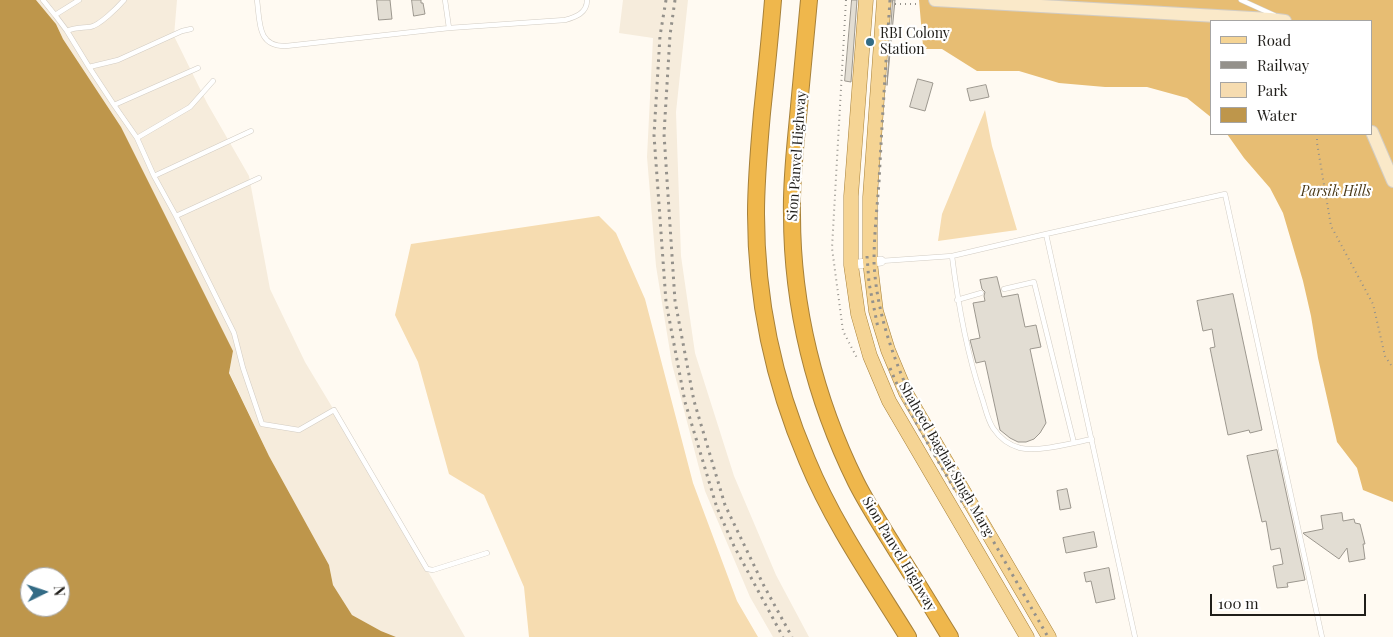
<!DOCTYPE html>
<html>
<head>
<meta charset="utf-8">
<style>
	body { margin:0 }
	#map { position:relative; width:1393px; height:637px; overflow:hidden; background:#fffaf2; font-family:"Playfair Display",serif }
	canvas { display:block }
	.legend { position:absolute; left:1210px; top:20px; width:162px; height:115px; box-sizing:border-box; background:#fff; border:1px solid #a6a5a3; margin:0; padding:6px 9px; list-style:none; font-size:15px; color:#201e1a }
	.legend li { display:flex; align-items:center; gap:10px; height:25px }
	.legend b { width:25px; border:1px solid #a6a5a3 }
	.north { position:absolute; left:20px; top:567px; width:50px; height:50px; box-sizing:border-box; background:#fff; border:1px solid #a6a5a3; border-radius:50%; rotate:86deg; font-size:14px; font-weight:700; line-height:20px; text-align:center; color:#201e1a }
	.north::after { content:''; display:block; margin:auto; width:18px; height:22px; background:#336b85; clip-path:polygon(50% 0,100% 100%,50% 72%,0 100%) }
	.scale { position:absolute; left:1210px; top:594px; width:156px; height:22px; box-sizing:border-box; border:2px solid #201e1a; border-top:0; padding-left:6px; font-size:15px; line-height:18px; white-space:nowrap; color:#201e1a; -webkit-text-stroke:4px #fff; paint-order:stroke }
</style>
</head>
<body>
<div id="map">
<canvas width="1393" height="637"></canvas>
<ul class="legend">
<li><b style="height:6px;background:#f5d494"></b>Road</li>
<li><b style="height:6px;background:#94918b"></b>Railway</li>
<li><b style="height:14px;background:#f6dcb0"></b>Park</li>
<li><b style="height:14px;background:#be964b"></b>Water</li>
</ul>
<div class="north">N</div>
<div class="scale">100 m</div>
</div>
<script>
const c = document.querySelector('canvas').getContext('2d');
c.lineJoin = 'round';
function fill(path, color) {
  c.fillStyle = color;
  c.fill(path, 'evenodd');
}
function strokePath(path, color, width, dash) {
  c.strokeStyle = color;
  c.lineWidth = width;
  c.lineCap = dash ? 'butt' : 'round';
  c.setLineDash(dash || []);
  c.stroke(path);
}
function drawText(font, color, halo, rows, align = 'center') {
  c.font = font + ' "Playfair Display",serif';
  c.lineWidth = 4.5;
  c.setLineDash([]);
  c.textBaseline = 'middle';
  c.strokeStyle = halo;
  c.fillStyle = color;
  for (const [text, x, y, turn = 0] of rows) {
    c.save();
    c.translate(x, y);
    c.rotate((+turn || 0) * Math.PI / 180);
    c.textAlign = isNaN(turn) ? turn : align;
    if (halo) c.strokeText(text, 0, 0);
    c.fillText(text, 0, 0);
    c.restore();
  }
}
fill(new Path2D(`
	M36 0H177L174 36 207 103 249 176 270 289 305 362 382 490 465 637H396L381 631 352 615 333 585 329 565 269 456 229 372 233 351 121 127 63 39 56 24Z
	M623 0H688L676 112 681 256 695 353 734 476 776 575 809 637H773L750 597 705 491 672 364 656 266 647 157 653 38 619 33Z`), '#f6ecdc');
fill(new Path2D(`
	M985 110 992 146 1017 230 938 241 942 214Z
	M599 216 616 233 645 299 693 483 737 601 758 637H529L524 587 484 495 449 474 418 362 395 315 411 244Z`), '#f6dcb0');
fill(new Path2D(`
	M919 0H1393V502L1363 490 1357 468 1337 442 1318 358 1311 316 1303 281 1283 213 1270 188 1244 158 1227 134H1372V21H1212V118L1187 98 1147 87H1105L1059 83 1019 71H977L942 49H926L927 47 923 46Z`), '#e7bd73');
fill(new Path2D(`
	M0 0H36L56 24 63 39 121 127 233 351 229 373 269 456 329 565 333 585 352 615 381 631 396 637H0ZM30 577H60V607H30Z`), '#be964b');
const building = new Path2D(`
	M377 0H390L392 19 379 20Z
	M412 0H421V3H423L425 14 414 16Z
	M852 0H857L851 82 845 81Z
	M893 0H895L887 85Z
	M918 79 933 83 925 111 910 107Z
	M986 85 989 97 970 101 967 89Z
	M997 277 1002 297 1018 294 1025 327 1036 325 1041 347 1030 349 1046 423 1040 433 1034 439 1026 442H1018L1010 438 1000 430 985 361 976 363 970 340 980 338 973 303 985 301 984 296 985 292 982 289 980 280Z
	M1233 294 1262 430 1250 433 1249 430 1228 435 1210 348 1215 347 1212 329 1203 331 1197 301Z
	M1277 450 1305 580 1287 583 1288 587 1277 588 1273 566 1283 564 1280 548 1271 550 1266 521 1262 522 1247 456Z
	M1067 489 1071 508 1060 510 1057 491Z
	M1342 513 1343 521 1354 519 1355 523 1360 524 1365 544H1363L1365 559 1349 562 1347 548 1339 559 1304 534 1303 533 1323 529 1321 516Z
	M1094 532 1097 547 1066 553 1063 538Z
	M1109 568 1115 599 1096 603 1091 581 1086 582 1084 573Z`);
fill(building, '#e2ddd3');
strokePath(building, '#9c978e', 1);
const lane = new Path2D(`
	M43 0 55 15 79 0
	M257 0C260 22 257 47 286 46L449 28 565 20C576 17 587 13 587 0
	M445 0 449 28
	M1241 0 1274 15
	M55 15 67 31C76 27 81 28 90 27 99 26 118 7 124 0
	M67 31 89 67 118 60 182 31 191 29
	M89 67 114 105 198 68
	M114 105 137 138 190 107 213 81
	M137 138 154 176 251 131
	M154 176 176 216 259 178
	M176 216 234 333 243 368 262 424 299 430 334 410 427 569 433 570 487 553
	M1046 234 1135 637
	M952 256C958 304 966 350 981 395 985 406 987 419 993 428 999 437 1009 445 1020 448 1039 452 1073 443 1092 439
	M881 261 952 256 1046 234 1225 194 1322 637
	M1004 289 1034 282 1074 443
	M957 300 981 293`);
const street = new Path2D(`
	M851 265 881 261`);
const secondary = new Path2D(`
	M935 0 1270 19 1285 21
	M1372 132 1393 181`);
const primary = new Path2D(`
	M866 0 851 196V265L858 314 870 356 889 401 1027 637
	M884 0 870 197V262L876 311 888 350 906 393 1049 637`);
const highway = new Path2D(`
	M773 0C770 38 766 75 762 113 759 147 756 180 756 214 756 298 774 383 807 460 833 523 872 579 908 637
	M809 0C805 39 802 78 798 117 795 150 791 182 792 215 792 307 815 399 856 482 868 506 884 530 898 553 916 581 933 609 950 637`);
strokePath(lane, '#d2ccc3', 5.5);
strokePath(street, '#d2ccc3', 10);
strokePath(secondary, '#d2ccc3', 14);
strokePath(primary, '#a7813a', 15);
strokePath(highway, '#a7813a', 18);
strokePath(new Path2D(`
	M846 0 832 248 843 331 857 358
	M895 4H916V0
	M1317 134V143L1331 226 1373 304 1385 356 1393 368`), '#95928c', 2, [1, 4]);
strokePath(lane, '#fff', 4.5);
strokePath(street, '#fff', 9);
strokePath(secondary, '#fae9c9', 12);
strokePath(primary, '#f5d494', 14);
strokePath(highway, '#efb74c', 16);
strokePath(new Path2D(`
	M666 0 660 36 654 135 666 302 685 402 717 508 734 546 783 637
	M675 0 670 35 664 134 675 301 694 401 725 505 763 584 792 637
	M890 0C886 61 882 122 879 182 877 209 874 236 874 262 876 309 892 355 911 397L1048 637
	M867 256 869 283 878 328
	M890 368C910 417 939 462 965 507`), '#94918b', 3, [2.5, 5]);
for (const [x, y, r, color] of [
	[870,42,5,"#336b85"]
]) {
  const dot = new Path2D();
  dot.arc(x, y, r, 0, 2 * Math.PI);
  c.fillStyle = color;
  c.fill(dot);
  strokePath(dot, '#fff', 2);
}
drawText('14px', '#201e1a', '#fff', [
	["RBI Colony",880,34],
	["Station",880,50]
], 'left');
drawText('14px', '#201e1a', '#fff', [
	["Sion Panvel Highway",797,156,-86],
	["Shaheed Baghat Singh Marg",946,459,60],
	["Sion Panvel Highway",899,554,59]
]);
drawText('italic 14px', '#4c3b1a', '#fff', [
	["Parsik Hills",1336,192]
]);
</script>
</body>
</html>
